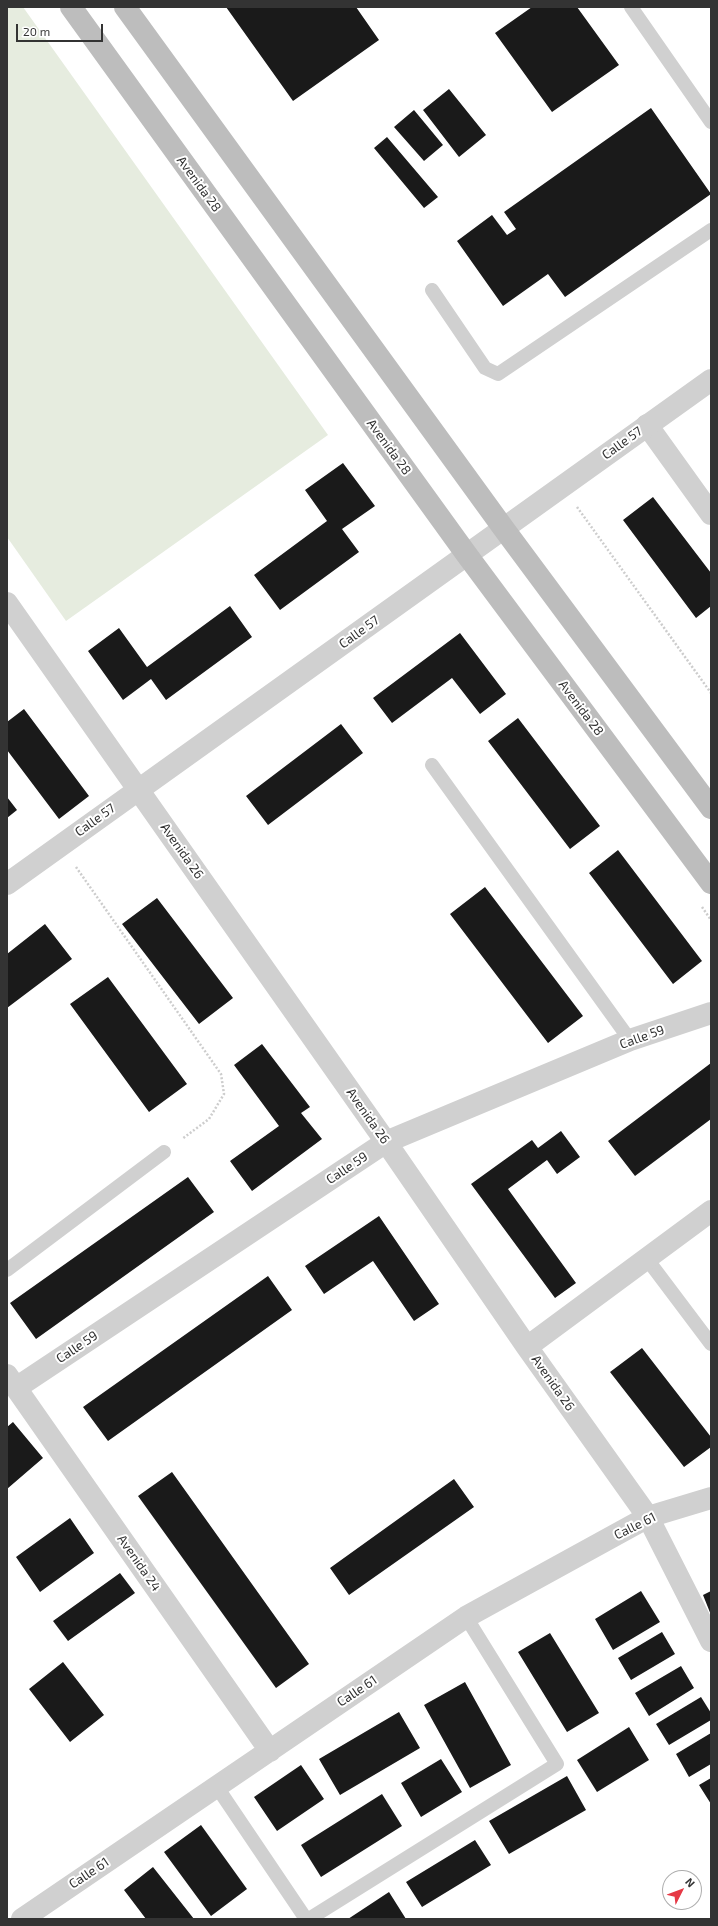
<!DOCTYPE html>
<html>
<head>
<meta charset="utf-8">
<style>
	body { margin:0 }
	#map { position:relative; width:718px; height:1926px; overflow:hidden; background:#fff; font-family:"Exo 2",sans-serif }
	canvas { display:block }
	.frame { position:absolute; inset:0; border:8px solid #333; pointer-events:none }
	.north { position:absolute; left:662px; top:1870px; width:40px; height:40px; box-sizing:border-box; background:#fff; border:1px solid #adadad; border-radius:50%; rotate:48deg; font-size:11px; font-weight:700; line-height:16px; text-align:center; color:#333 }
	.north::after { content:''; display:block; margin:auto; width:14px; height:18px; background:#e63946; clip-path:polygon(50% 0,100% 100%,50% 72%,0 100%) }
	.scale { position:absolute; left:16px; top:24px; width:87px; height:18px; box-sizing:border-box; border:2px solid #333; border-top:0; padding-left:5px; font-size:12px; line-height:14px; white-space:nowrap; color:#333; -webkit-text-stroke:3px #fff; paint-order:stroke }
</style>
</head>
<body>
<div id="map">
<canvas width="718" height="1926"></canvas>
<div class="frame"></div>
<div class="north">N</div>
<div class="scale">20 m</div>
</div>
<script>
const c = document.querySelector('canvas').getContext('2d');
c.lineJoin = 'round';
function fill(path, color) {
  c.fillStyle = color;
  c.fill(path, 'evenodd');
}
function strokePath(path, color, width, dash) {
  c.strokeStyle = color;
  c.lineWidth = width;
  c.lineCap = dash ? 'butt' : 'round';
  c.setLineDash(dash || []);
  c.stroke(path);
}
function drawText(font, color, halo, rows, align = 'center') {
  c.font = font + ' "Exo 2",sans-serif';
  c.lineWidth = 4;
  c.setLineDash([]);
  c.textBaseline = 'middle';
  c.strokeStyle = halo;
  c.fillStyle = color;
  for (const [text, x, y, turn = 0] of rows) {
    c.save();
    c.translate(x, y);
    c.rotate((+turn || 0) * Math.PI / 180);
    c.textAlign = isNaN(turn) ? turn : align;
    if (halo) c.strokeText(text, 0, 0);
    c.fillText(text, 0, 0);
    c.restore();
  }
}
fill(new Path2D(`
	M7 7H23L328 435 66 621 7 537Z`), '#e6ecdf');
fill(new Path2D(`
	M226 7H356L379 40 293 101Z
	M532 7H577L619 65 552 112 495 33Z
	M449 89 486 135 459 157 423 110Z
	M651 108 711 194 565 297 548 274 503 306 457 241 492 215 507 235 516 229 504 212Z
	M414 110 443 145 424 161 394 127Z
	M387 137 438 197 424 208 374 148Z
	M343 463 375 506 342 529 359 552 280 610 254 575 327 521 305 490Z
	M653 497 711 573V606L696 618 623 520Z
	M230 606 252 637 166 700 151 679 123 700 88 651 119 628 147 667Z
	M460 633 506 694 480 714 452 678 392 723 373 698Z
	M24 709 89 796 59 819 7 750V722Z
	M518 718 600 826 570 849 488 741Z
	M341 724 363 753 268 825 246 796Z
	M7 797 17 810 7 818Z
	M618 850 702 961 673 984 589 873Z
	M485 887 583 1016 548 1043 450 914Z
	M157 898 233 998 199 1024 122 924Z
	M45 924 72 959 7 1008V954Z
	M108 977 187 1084 149 1112 70 1004Z
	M262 1044 310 1107 301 1113 322 1139 252 1191 230 1161 279 1126 234 1065Z
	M711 1063V1119L635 1176 608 1141Z
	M561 1131 580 1157 557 1174 547 1160 508 1189 576 1283 555 1298 471 1184 532 1140 538 1148Z
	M188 1177 214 1212 36 1339 10 1303Z
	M379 1216 439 1304 414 1321 373 1261 324 1294 305 1266Z
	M268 1276 292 1310 108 1441 83 1407Z
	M642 1348 711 1437V1447L684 1467 610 1372Z
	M13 1422 43 1458 7 1489V1427Z
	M172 1472 309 1664 276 1688 138 1496Z
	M454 1479 474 1507 349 1595 330 1568Z
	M70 1518 94 1553 40 1592 16 1557Z
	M120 1573 135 1593 68 1641 53 1621Z
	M641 1591 660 1622 613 1650 595 1619Z
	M711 1591V1615L703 1595Z
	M662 1632 675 1654 631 1680 618 1658Z
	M550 1633 599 1713 567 1732 518 1652Z
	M63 1662 104 1715 70 1742 29 1689Z
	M681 1666 694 1688 649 1716 635 1693Z
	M465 1682 511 1765 470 1788 424 1705Z
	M701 1697 711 1713V1720L669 1745 656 1724Z
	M399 1712 420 1748 340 1795 319 1759Z
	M629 1727 649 1760 597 1792 577 1760Z
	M711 1733V1764L689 1777 676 1754Z
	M441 1759 462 1792 421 1817 401 1783Z
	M301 1765 324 1799 277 1831 254 1797Z
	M567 1776 586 1810 509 1854 489 1821Z
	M711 1778V1804L699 1785Z
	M382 1794 402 1826 321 1877 301 1845Z
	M201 1825 247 1889 211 1916 164 1852Z
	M475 1840 491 1865 422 1907 406 1882Z
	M153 1867 194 1919H146L124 1890Z
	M389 1892 406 1919H348Z`), '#1a1a1a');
strokePath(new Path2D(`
	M577 507 711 693
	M76 867 221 1074 224 1094 209 1119 182 1139
	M702 907 711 920`), '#cdcdcd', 2.5, [2, 2]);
strokePath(new Path2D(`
	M631 7 711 122
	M432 290 485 368 498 374 711 230
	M432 765 630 1040
	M647 1259 711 1344
	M7 1270 164 1152
	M217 1787 306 1919
	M309 1919 557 1764 466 1617`), '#d0d0d0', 14);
strokePath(new Path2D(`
	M647 425 711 514
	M7 603 386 1142 527 1347 648 1517 711 1641
	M527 1347 711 1211
	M7 1375 270 1751
	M16 1388 386 1142 630 1040 711 1013
	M22 1919 466 1617 648 1517 711 1498`), '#d0d0d0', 22);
strokePath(new Path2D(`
	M7 884 711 380`), '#d0d0d0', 22);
strokePath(new Path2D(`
	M71 7 467 555 711 883
	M125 7 504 529 711 808`), '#bdbdbd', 22);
drawText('13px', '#333', '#fff', [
	["Avenida 28",199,184,54],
	["Calle 57",622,443,-36],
	["Avenida 28",389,447,54],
	["Calle 57",359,632,-36],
	["Avenida 28",581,708,53],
	["Calle 57",95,820,-36],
	["Avenida 26",182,851,55],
	["Calle 59",642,1037,-20],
	["Avenida 26",368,1116,55],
	["Calle 59",347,1168,-34],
	["Calle 59",77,1347,-34],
	["Avenida 26",553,1383,55],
	["Calle 61",635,1526,-26],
	["Avenida 24",139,1563,55],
	["Calle 61",357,1691,-34],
	["Calle 61",89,1873,-34]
]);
</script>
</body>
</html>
